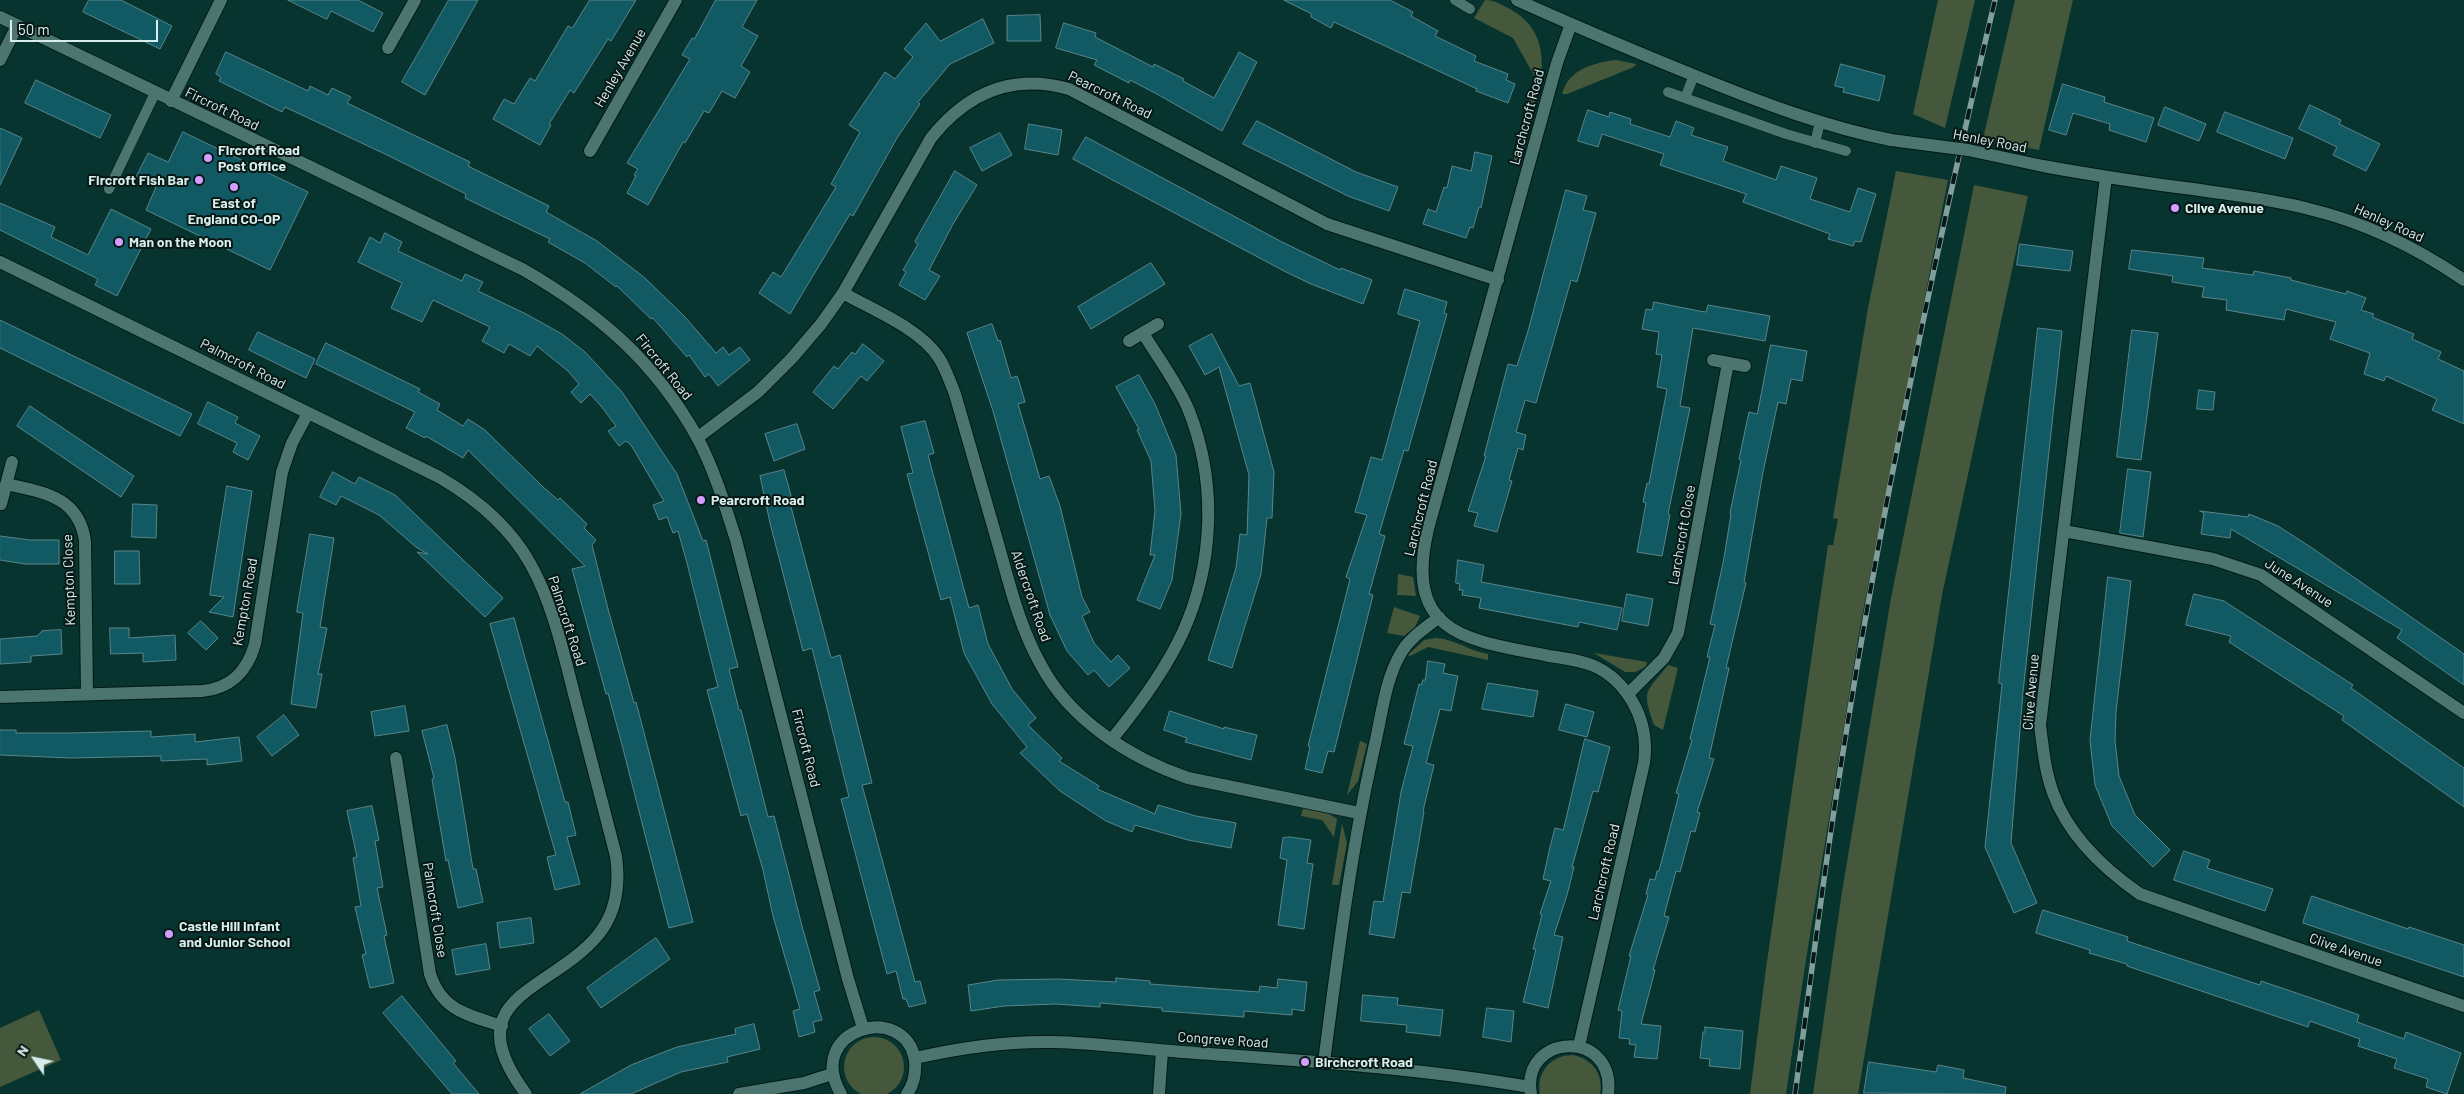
<!DOCTYPE html>
<html>
<head>
<meta charset="utf-8">
<style>
	body { margin:0 }
	#map { position:relative; width:2464px; height:1094px; overflow:hidden; background:#07342f; font-family:Barlow,sans-serif }
	canvas { display:block }
	.north { position:absolute; left:10px; top:1034px; width:50px; height:50px; -webkit-text-stroke:4px #071816; paint-order:stroke; rotate:304deg; font-size:14px; font-weight:700; line-height:20px; text-align:center; color:#d8eeea }
	.north::after { content:''; display:block; margin:auto; width:18px; height:22px; background:#d8eeea; clip-path:polygon(50% 0,100% 100%,50% 72%,0 100%) }
	.scale { position:absolute; left:10px; top:20px; width:148px; height:22px; box-sizing:border-box; border:2px solid #d8eeea; border-top:0; padding-left:6px; font-size:15px; line-height:18px; white-space:nowrap; color:#d8eeea; -webkit-text-stroke:4px #071816; paint-order:stroke }
</style>
</head>
<body>
<div id="map">
<canvas width="2464" height="1094"></canvas>
<div class="north">N</div>
<div class="scale">50 m</div>
</div>
<script>
const c = document.querySelector('canvas').getContext('2d');
c.lineJoin = 'round';
function fill(path, color) {
  c.fillStyle = color;
  c.fill(path, 'evenodd');
}
function strokePath(path, color, width, dash) {
  c.strokeStyle = color;
  c.lineWidth = width;
  c.lineCap = dash ? 'butt' : 'round';
  c.setLineDash(dash || []);
  c.stroke(path);
}
function drawText(font, color, halo, rows, align = 'center') {
  c.font = font + ' Barlow,sans-serif';
  c.lineWidth = 4;
  c.setLineDash([]);
  c.textBaseline = 'middle';
  c.strokeStyle = halo;
  c.fillStyle = color;
  for (const [text, x, y, turn = 0] of rows) {
    c.save();
    c.translate(x, y);
    c.rotate((+turn || 0) * Math.PI / 180);
    c.textAlign = isNaN(turn) ? turn : align;
    if (halo) c.strokeText(text, 0, 0);
    c.fillText(text, 0, 0);
    c.restore();
  }
}
fill(new Path2D(`
	M1485 0C1493 0 1499 3 1506 7 1538 22 1547 51 1539 84L1513 38 1474 18Z
	M1938 0H1975L1945 128 1913 114Z
	M2015 0H2073L2039 150 1983 139Z
	M1616 60 1636 64 1634 67 1567 94H1562C1569 69 1593 63 1616 60Z
	M1531 91 1537 96 1521 160 1513 163Z
	M1896 171 1948 180 1860 627 1805 966 1786 1094H1750L1766 968 1828 545H1833L1838 519 1833 518 1868 308Z
	M1974 185 2028 196 1942 595 1858 1094H1813L1842 892 1891 598Z
	M1398 574 1413 577 1416 596 1397 595Z
	M1394 607 1420 616 1415 627 1404 636 1387 633Z
	M1436 638C1454 639 1470 651 1488 654V660L1428 647 1410 656 1408 655 1424 640Z
	M1594 653 1647 662 1646 667 1635 672H1625Z
	M1668 665 1678 668 1663 730 1654 725C1641 689 1646 693 1668 665Z
	M1360 741 1367 744 1358 781 1347 795Z
	M1303 808 1328 813 1337 819 1334 837 1322 820 1301 816Z
	M1342 824 1347 843 1339 885H1332Z
	M39 1010 61 1060 0 1087V1028Z
	M844 1067a30 30 0 1 1 60 0a30 30 0 1 1-60 0Z
	M1573 1055C1592 1059 1604 1074 1600 1094H1540C1536 1072 1551 1055 1573 1055Z`), '#46583c');
const building = new Path2D(`
	M89 0H121L172 26 160 49 83 12Z
	M288 0H358L383 13 373 32 331 11 327 19Z
	M449 0H478L425 95 402 82Z
	M590 0H636L611 41 608 39 574 93 570 90 549 124 551 125 540 145 493 119 504 99 514 104 530 78 535 81 568 26 572 28Z
	M716 0H757L742 27 758 36 741 66 750 72 735 98 722 91 709 113 704 111 685 143 683 142 648 205 627 193 636 176 634 175 638 169 627 163 690 59 682 55 692 38 694 39Z
	M1284 0H1390L1413 12 1411 16 1438 31 1435 36 1476 56 1474 61 1508 74 1506 80 1515 84 1508 103 1476 91 1477 89 1334 22 1331 28 1311 17V14Z
	M1040 15 1041 41H1007V16Z
	M983 19 994 43 950 64 918 102 920 104 897 138 853 216 850 214 790 314 759 293 773 272 781 277 836 187 831 184 860 132 849 125 885 72 895 79 913 57 904 49 926 23 940 41Z
	M1064 23 1096 33 1095 37 1153 67 1154 64 1184 79 1183 81 1214 98 1239 52 1257 62 1222 131 1157 94 1130 80 1129 83 1094 65 1097 60 1056 48Z
	M226 52 308 91 310 86 328 95 332 88 351 97 347 103 470 162 468 166 549 206 546 212 597 241 645 278 685 317 716 353 723 347 729 355 740 347 750 360 718 386 709 374 705 377 689 355 687 357 653 318 651 319 617 286 616 287 585 263 548 242 550 239 465 198 466 194 385 154 285 107 282 112 219 81 221 77 216 74Z
	M1841 64 1885 76 1879 101 1843 92 1844 88 1835 86Z
	M36 80 111 115 100 138 25 103Z
	M2063 84 2105 97 2104 102 2154 118 2146 142 2109 130 2110 124 2073 113 2066 135 2049 130Z
	M2310 105 2341 120 2339 124 2380 144 2366 171 2333 155 2337 147 2299 129Z
	M2165 107 2206 124 2199 141 2158 125Z
	M1588 110 1609 117 1610 112 1631 119 1630 124 1670 137 1676 121 1694 128 1691 135 1728 147 1723 161 1776 180 1781 166 1817 178 1810 199 1850 212 1858 188 1876 194 1861 242 1855 241 1853 246 1828 239 1830 234 1743 202 1746 194 1660 165 1664 154 1602 134 1598 147 1578 141Z
	M2225 112 2293 138 2285 159 2217 132Z
	M1257 121 1356 172 1398 187 1389 211 1348 196 1243 144Z
	M1029 124 1062 130 1058 155 1025 149Z
	M0 128 22 138 0 185Z
	M183 132 308 192 270 270 146 210 156 187 136 177 148 153 168 162Z
	M1000 133 1012 155 982 171 970 148Z
	M1086 137 1282 242 1340 270 1341 268 1372 280 1363 304 1311 284 1286 272 1073 159Z
	M1475 152 1492 156 1481 208 1479 207 1473 228 1470 227 1466 238 1423 224 1428 209 1436 212 1444 187 1447 188 1452 166 1471 171Z
	M955 171 977 185 953 224 929 270 940 276 925 300 899 285 906 272 903 270 918 244 915 242Z
	M1566 190 1587 196 1583 210 1596 213 1577 282 1571 280 1536 403 1525 400 1516 432 1526 435 1523 450 1518 448 1509 480 1512 481 1497 532 1474 526 1478 513 1468 511 1486 456H1484L1508 364 1517 366 1528 331Z
	M0 203 55 227 51 237 88 255 111 209 151 229 117 296 95 285 98 279 0 230Z
	M385 233 402 242 398 251 462 281 465 274 483 282 478 291 526 314 562 334 585 352 622 392 677 474 703 541 706 540 738 667 729 669 739 710H741L768 817 774 816 802 926 820 990 814 992 822 1020 813 1022 815 1032 799 1037 793 1011 800 1009 773 916 763 870 747 814 741 816 707 690 718 687 687 563 678 531 673 533 667 517 659 520 653 505 664 501 631 445 626 441 619 446 608 431 616 426 601 406 590 394 581 403 571 392 579 384 568 371 537 346 530 356 509 344 504 353 482 341 490 327 433 300 422 322 391 308 402 283 358 262 370 237 380 243Z
	M2020 244 2073 251 2070 271 2017 265Z
	M2132 250 2204 258 2202 268 2253 275 2254 271 2291 278V280L2346 294 2347 291 2366 298 2361 310 2374 314 2372 317 2414 334 2412 339 2441 352 2438 359 2464 371V424L2432 410 2437 399 2386 376 2384 381 2364 374 2370 353 2330 339 2336 322 2286 309 2284 320 2226 310 2227 300 2202 297 2204 287 2172 282 2173 276 2129 269Z
	M1151 263 1165 284 1091 329 1078 307Z
	M1405 289 1447 302 1444 313 1447 314 1408 451 1404 450 1382 524 1379 534 1385 536 1369 594 1373 595 1334 752 1328 751 1322 773 1305 769 1310 747 1308 746 1350 579 1346 577 1367 515 1355 512 1371 457 1382 460 1420 321 1398 314Z
	M1654 302 1699 311 1706 312 1708 305 1770 316 1765 341 1693 328 1680 406 1690 408 1668 514 1670 515 1662 556 1637 552 1646 503 1643 502 1647 483 1649 484 1667 389 1657 387 1662 355 1656 354 1659 332 1642 329 1646 309 1652 310Z
	M0 320 192 414 180 436 0 348Z
	M992 324 998 341 1000 340 1011 378 1017 376 1020 385 1025 402 1018 404 1040 479 1049 476 1060 506 1082 597 1090 612 1082 616 1094 643 1111 662 1118 655 1130 668 1109 687 1094 670 1088 675 1067 651 1050 615 993 411 967 333Z
	M2038 328 2062 331 2023 692 2011 843 2037 903 2014 913 1985 847 2002 684 1999 683Z
	M2132 330 2158 333 2141 460 2117 457Z
	M258 332 315 359 306 378 249 350Z
	M1212 334 1239 386 1250 383 1274 472 1272 518H1267L1261 574 1232 668 1208 660 1236 568 1240 534 1247 535 1249 475 1219 367 1205 375 1189 346Z
	M326 343 420 389 418 392 440 404 437 410 463 426 468 419 485 430 542 486 558 500 560 498 587 524 584 528 596 540 592 545 608 609 634 703 636 702 693 922 669 928 621 741 608 693 606 694 572 569 585 566 468 450 463 458 426 436 425 438 406 428 415 412 316 364Z
	M863 344 884 361 867 381 861 376 833 409 813 392 834 366 838 369 852 352 855 354Z
	M1771 345 1807 351 1802 381 1791 379 1786 404 1778 402 1763 472 1744 582 1746 583 1726 668H1729L1709 758 1714 759 1697 812 1700 813 1695 832 1691 831 1680 872 1676 871 1664 916 1669 917 1653 970H1655L1641 1024 1661 1026 1657 1059 1634 1057 1636 1045 1629 1044 1630 1039 1619 1038 1622 1011 1618 1010 1631 956H1629L1648 895 1646 894 1650 879 1655 880 1657 871H1659L1679 794 1676 793 1692 740 1690 739 1710 657H1707L1715 625 1710 624 1724 558 1731 514 1730 513 1741 460 1739 459 1749 412 1757 414Z
	M1139 375 1155 404 1176 455 1181 514 1172 580 1160 609 1137 600 1155 555H1150L1155 511 1151 461 1137 430 1139 429 1116 387Z
	M2199 390 2215 392 2213 410 2197 409Z
	M208 402 238 417 235 423 260 436 248 460 233 452 237 443 198 424Z
	M30 406 134 476 121 497 17 426Z
	M925 421 934 453 928 455 969 608 978 605 988 644 1012 689 1036 718 1028 725 1062 758 1059 761 1099 786 1097 789 1155 814 1158 805 1196 816 1236 823 1231 848 1188 840 1135 825 1132 832 1106 821 1060 791 1020 753 1027 747 992 704 964 653 950 597 941 600 907 474 913 473 901 427Z
	M797 424 805 449 774 461 765 434Z
	M2128 469 2151 472 2143 537 2120 533Z
	M784 470 793 503H790L831 658 840 655 872 783 862 785 915 982 920 981 926 1003 909 1007 906 999H903L896 971 887 974 841 799 849 797 812 648 803 651 770 523 760 476Z
	M333 472 355 484 359 477 395 495 503 598 485 617 417 552 428 554 416 547 379 515 341 496 336 505 320 497Z
	M227 486 252 491 233 617 209 612 224 597 210 595Z
	M133 504 157 505 156 538 132 537Z
	M2200 511 2248 517 2249 514 2278 526 2312 548 2464 654V685L2397 638 2402 630 2231 529 2230 538 2201 534 2204 513Z
	M310 534 334 538 320 627 327 628 318 674H322L316 708 291 704 303 613 297 612Z
	M0 536 30 540H59V564H25L0 560Z
	M115 551H139L140 584H115Z
	M1458 560 1484 565 1481 582 1622 608 1617 630 1579 622 1578 627 1479 608 1481 598 1462 595 1463 590H1459L1460 584 1456 583Z
	M2108 577 2131 581 2116 712 2115 741 2119 776 2135 815 2170 850 2153 867 2112 826 2095 785 2090 741Z
	M1627 594 1653 599 1648 626 1622 621Z
	M2194 594 2224 601 2353 685 2351 688 2464 768V807L2342 720 2344 716 2229 642 2231 636 2186 625Z
	M514 618 565 802H568L576 835 567 837 580 884 555 890 547 857 556 855 490 624Z
	M201 621 218 638 206 650 188 633Z
	M110 628H129V638L175 635 176 660 143 662V653L111 654Z
	M61 630 62 654 31 656V662L0 664V639L37 636 42 631Z
	M1428 661 1445 664 1443 673 1458 676 1451 711 1440 709 1426 763 1434 765 1423 811 1424 812 1410 893 1402 892 1394 938 1369 934 1374 901 1383 902 1401 792 1413 746 1404 744 1419 684 1421 685 1423 680H1425Z
	M1488 683 1538 691 1533 717 1482 709Z
	M1566 704 1594 712 1587 737 1559 730Z
	M405 706 409 731 375 736 371 712Z
	M1170 711 1224 729V727L1257 735 1251 760 1185 742 1187 738 1164 730Z
	M284 715 299 735 272 756 257 737Z
	M447 725 455 758 473 869H476L483 902 458 908 448 860 446 861 432 779 434 778 422 731Z
	M0 730H16V733H69L151 731V737L195 734V742L239 737 242 761 207 765V759L161 761V756L71 758 0 755Z
	M1585 739 1610 747 1598 792 1593 791 1572 867H1574L1567 895 1554 935 1563 937 1548 1008 1523 1002 1536 949H1533L1542 915 1540 914 1551 881 1543 879 1550 847 1555 828 1563 830Z
	M372 806 379 840 375 841 383 887 377 888 387 935 384 936 394 983 370 988 362 955 366 954 355 907 361 906 353 858 357 857 347 811Z
	M1290 837 1311 840 1307 863 1313 864 1304 929 1278 925 1287 860 1280 858 1283 838Z
	M2184 851 2210 860 2207 868 2273 889 2265 911 2174 880Z
	M2312 896 2408 929 2409 927 2464 945V977L2303 923Z
	M2043 910 2128 937 2127 941 2260 985 2261 981 2317 1000 2359 1015 2357 1022 2404 1039 2406 1032 2461 1053 2447 1094 2426 1087 2428 1079 2394 1068 2397 1059 2358 1046 2360 1039 2310 1021 2308 1027 2127 966V964L2089 953 2090 950 2036 933Z
	M531 918 534 943 500 948 497 923Z
	M656 938 670 959 601 1008 587 988Z
	M486 944 490 969 456 975 452 950Z
	M1116 978 1150 981V984L1259 992 1260 986 1277 988 1278 979 1307 982 1304 1011 1292 1009V1015L1244 1011V1017L1162 1011V1008L1100 1003V1007L1056 1004 1004 1006 971 1011 968 985 998 980 1058 979 1116 982Z
	M1363 995 1398 998 1397 1005 1443 1010 1440 1036 1406 1032 1407 1025 1361 1021Z
	M402 996 456 1061 453 1063 479 1094H452L383 1013Z
	M1487 1008 1514 1011 1511 1042 1483 1037Z
	M549 1014 570 1041 550 1056 529 1029Z
	M754 1024 760 1049 727 1057 728 1062 681 1072 631 1094H580L631 1065 677 1047 736 1034 735 1029Z
	M1705 1027 1743 1031 1740 1069 1709 1066 1710 1059 1700 1058 1703 1032H1705Z
	M1869 1062 1936 1072 1938 1065 1964 1070 1963 1078 2006 1087 2005 1094 1864 1093Z`);
fill(building, '#115a64');
strokePath(building, '#5a848b', 1);
const service = new Path2D(`
	M1455 0 1470 9
	M1668 92 1786 134 1846 151
	M1685 98 1694 75
	M1815 143 1820 122
	M109 189 155 93`);
const minor = new Path2D(`
	M0 17 524 270C598 313 654 360 697 437 714 469 725 505 736 540L848 979 863 1028
	M1571 24 1557 63 1428 529C1403 635 1467 640 1549 656 1564 658 1580 660 1594 666 1610 673 1623 686 1632 701 1644 721 1647 741 1644 763L1579 1046
	M388 48 415 0
	M0 60 17 26
	M171 101 221 0
	M590 151 676 0
	M2106 177 2040 725C2043 748 2045 771 2053 793 2069 837 2104 869 2140 894L2464 1006
	M0 262 439 477C475 498 511 528 531 565 553 605 563 651 574 694 588 748 602 802 616 856 620 885 617 912 598 935 551 992 453 996 526 1094
	M843 293C873 310 921 329 939 358 946 369 950 382 955 394 969 442 983 491 997 540 1009 582 1019 626 1041 665 1070 720 1130 758 1188 778L1359 813
	M1129 341 1158 324
	M1713 360 1745 366
	M697 438 758 392 792 358 821 324 843 293 931 138C967 93 1012 73 1069 89L1327 224 1498 280
	M6 484C42 492 79 496 85 541L87 694
	M1 504 12 462
	M2064 531 2213 559 2261 575 2464 713
	M1628 694 1664 658 1678 633 1728 363
	M0 697 202 691C231 688 247 672 255 644L282 472 292 443 308 413
	M1112 739C1139 706 1165 671 1183 632 1214 563 1217 482 1189 411 1178 384 1158 358 1143 333
	M396 758 430 974C442 1011 468 1015 502 1026
	M1324 1062C1338 955 1351 849 1375 744 1382 714 1385 680 1401 653 1409 638 1426 628 1439 617
	M1159 1094 1162 1051`);
const tertiary = new Path2D(`
	M1517 0C1579 28 1641 54 1703 79 1765 104 1826 127 1891 140
	M2043 166C2093 175 2143 183 2193 189 2232 195 2271 199 2309 209 2364 222 2417 248 2464 280
	M915 1058C959 1048 1007 1041 1053 1042 1101 1043 1148 1050 1196 1053 1307 1061 1420 1068 1530 1087
	M739 1094 804 1083 832 1074
	M841 1094C803 1029 906 1000 915 1061 916 1073 914 1084 907 1094
	M1531 1094C1520 1033 1616 1028 1608 1094`);
strokePath(service, '#001a16', 11);
strokePath(minor, '#001a16', 14);
strokePath(tertiary, '#001a16', 14);
strokePath(service, '#4b756e', 10);
strokePath(minor, '#4b756e', 12);
strokePath(tertiary, '#4b756e', 12);
const rail = new Path2D(`
	M1795 1094C1808 1002 1819 909 1833 817 1874 542 1931 270 1995 0`);
strokePath(rail, '#809f9b', 5.5);
strokePath(rail, '#071816', 4, [11]);
const tertiaryBridge = new Path2D(`
	M1891 140 1968 150 2043 166`);
strokePath(tertiaryBridge, '#001a16', 14, []);
strokePath(tertiaryBridge, '#4b756e', 12);
for (const [x, y, r, color] of [
	[208,158,5,"#d19dfe"],
	[199,180,5,"#d19dfe"],
	[234,187,5,"#d19dfe"],
	[2175,208,5,"#d19dfe"],
	[119,242,5,"#d19dfe"],
	[701,500,5,"#d19dfe"],
	[169,934,5,"#d19dfe"],
	[1305,1062,5,"#d19dfe"]
]) {
  const dot = new Path2D();
  dot.arc(x, y, r, 0, 2 * Math.PI);
  c.fillStyle = color;
  c.fill(dot);
  strokePath(dot, '#071816', 2);
}
drawText('14px', '#d8eeea', '#071816', [
	["Henley Avenue",620,68,-60],
	["Pearcroft Road",1110,95,26],
	["Fircroft Road",222,109,26],
	["Larchcroft Road",1527,117,-75],
	["Henley Road",1990,141,11],
	["Henley Road",2389,223,24],
	["Palmcroft Road",243,364,27],
	["Fircroft Road",664,367,51],
	["Larchcroft Road",1421,508,-76],
	["Larchcroft Close",1682,535,-80],
	["Kempton Close",69,580,-92],
	["June Avenue",2299,583,33],
	["Aldercroft Road",1031,596,71],
	["Kempton Road",245,602,-80],
	["Palmcroft Road",567,621,72],
	["Clive Avenue",2031,692,-85],
	["Fircroft Road",806,748,76],
	["Larchcroft Road",1604,872,-77],
	["Palmcroft Close",435,910,81],
	["Clive Avenue",2346,950,19],
	["Congreve Road",1223,1040,4]
]);
drawText('bold 14px', '#d8eeea', '#071816', [
	["Fircroft Road",218,150],
	["Post Office",218,166],
	["Fircroft Fish Bar",189,180,"right"],
	["East of",234,203,"center"],
	["England CO-OP",234,219,"center"],
	["Clive Avenue",2185,208],
	["Man on the Moon",129,242],
	["Pearcroft Road",711,500],
	["Castle Hill Infant",179,926],
	["and Junior School",179,942],
	["Birchcroft Road",1315,1062]
], 'left');
</script>
</body>
</html>
